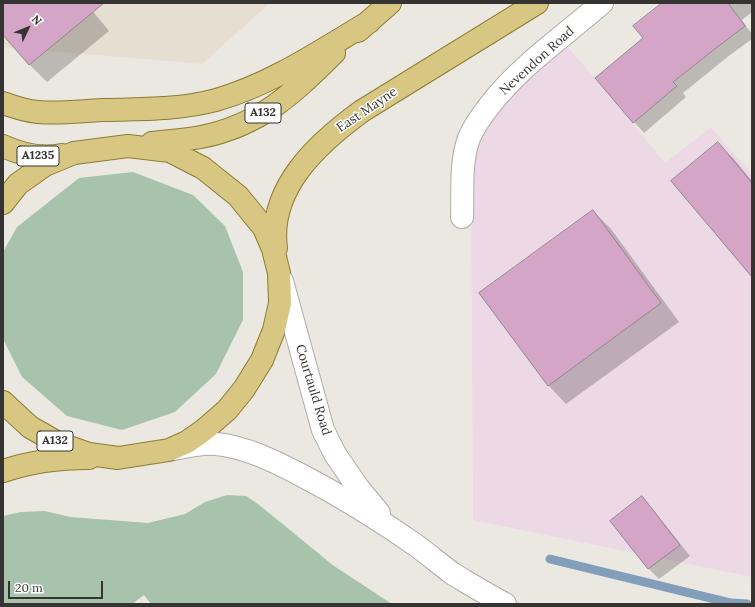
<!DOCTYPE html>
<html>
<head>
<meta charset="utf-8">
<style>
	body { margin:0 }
	#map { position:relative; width:755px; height:607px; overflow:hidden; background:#ebe8e2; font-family:Lora,serif }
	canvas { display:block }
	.frame { position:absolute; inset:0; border:4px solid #353432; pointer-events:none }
	.north { position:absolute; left:8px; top:8px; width:40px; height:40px; -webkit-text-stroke:3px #fff; paint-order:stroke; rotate:47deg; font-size:11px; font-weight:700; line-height:16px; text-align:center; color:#353432 }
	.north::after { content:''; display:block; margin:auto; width:14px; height:18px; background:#353432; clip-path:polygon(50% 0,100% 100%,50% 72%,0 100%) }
	.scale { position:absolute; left:8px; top:581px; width:95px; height:18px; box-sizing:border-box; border:2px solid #353432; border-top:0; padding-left:5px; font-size:12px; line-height:14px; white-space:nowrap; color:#353432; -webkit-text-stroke:3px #fff; paint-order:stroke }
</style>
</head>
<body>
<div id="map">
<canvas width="755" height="607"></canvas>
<div class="frame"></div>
<div class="north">N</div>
<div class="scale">20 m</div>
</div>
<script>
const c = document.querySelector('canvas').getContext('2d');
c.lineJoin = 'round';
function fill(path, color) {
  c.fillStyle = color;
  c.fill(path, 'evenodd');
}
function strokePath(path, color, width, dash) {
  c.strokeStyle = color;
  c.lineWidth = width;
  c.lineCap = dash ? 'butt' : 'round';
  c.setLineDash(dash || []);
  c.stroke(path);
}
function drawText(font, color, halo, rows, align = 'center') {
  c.font = font + ' Lora,serif';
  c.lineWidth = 3;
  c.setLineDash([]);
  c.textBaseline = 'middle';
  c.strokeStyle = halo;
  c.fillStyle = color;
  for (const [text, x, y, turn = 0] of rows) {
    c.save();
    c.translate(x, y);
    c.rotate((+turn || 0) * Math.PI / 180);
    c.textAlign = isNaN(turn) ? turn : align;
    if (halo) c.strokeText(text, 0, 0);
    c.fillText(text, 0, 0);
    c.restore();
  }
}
fill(new Path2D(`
	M564 43 595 78 665 163 711 127 752 175V577L473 520 471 159 491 110Z`), '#edd8e6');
fill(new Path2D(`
	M3 3H270L202 64 3 47Z`), '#e5ded1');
fill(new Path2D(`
	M133 172 193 195 225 226 243 272V320L216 374 175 412 122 430 67 416 22 377 3 339V252L17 227 79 178Z
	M227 495 246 496 258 504 334 566 392 604H151L144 595 132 604H3V516L21 512 45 511 70 517 148 523 185 514 205 502Z`), '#a7c3ab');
fill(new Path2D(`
	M3 3H86L109 31 47 82 29 64 3 33Z
	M664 3H752V12L742 20 752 34V39L730 55 683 93 686 97 644 133 634 122 644 38Z
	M718 144 733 158 752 181V276Z
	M593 211 611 229 679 322 566 404 549 386Z
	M642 498 652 508 690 556 659 579 649 569 612 521Z`), '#0003');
strokePath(new Path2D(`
	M550 559 731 603 747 604`), '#839eba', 9);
const building = new Path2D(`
	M3 3H104L29 65 3 35Z
	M662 3H728L745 26 720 45 673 82 677 86 633 123 595 78 643 38 633 26Z
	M718 142 752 183V277L671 181Z
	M593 210 661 303 548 386 479 293Z
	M642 496 680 545 648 569 610 521Z`);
fill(building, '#d5a5c8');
strokePath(building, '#8f898d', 1);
const minor = new Path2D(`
	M462 217C463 192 460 162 469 138 474 126 482 115 490 105 521 65 564 36 602 3
	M282 281 323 430 335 454 359 489 379 513
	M174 449C188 446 202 443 216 444 246 447 274 461 301 475 341 496 380 520 417 546 429 555 441 565 453 574 470 584 488 595 505 604`);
const major = new Path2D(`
	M358 31 390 3
	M3 103C14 107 26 111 38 112 59 114 81 111 102 110 140 109 179 110 216 100 272 84 320 51 369 22
	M152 143C168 141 185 140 201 137 261 125 292 94 334 53
	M3 146C22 155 41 159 62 155
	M3 203 18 184 45 165 74 153 128 146 170 151 203 168 238 196 264 228 273 249 279 273 280 303 274 330 262 360 244 389 227 410 204 430 187 442 169 450 118 458 89 454 58 443 30 427 3 402
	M276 248C268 188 318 143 362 111L537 3
	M3 471C30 462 60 458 89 458`);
strokePath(minor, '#afaca6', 24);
strokePath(major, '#8d7c2f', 24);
strokePath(minor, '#fff', 22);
strokePath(major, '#d7c782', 22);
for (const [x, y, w] of [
	[263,113,36],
	[38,156,42],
	[55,441,36]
]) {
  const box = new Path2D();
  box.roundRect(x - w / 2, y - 10, w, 20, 3);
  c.fillStyle = '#fff';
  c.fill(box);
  strokePath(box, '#353432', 1);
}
drawText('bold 12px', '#353432', null, [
	["A132",263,113],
	["A1235",38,156],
	["A132",55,441]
]);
drawText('13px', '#353432', '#fff', [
	["Nevendon Road",537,61,-42],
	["East Mayne",367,110,-34],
	["Courtauld Road",313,390,73]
]);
</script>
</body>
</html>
